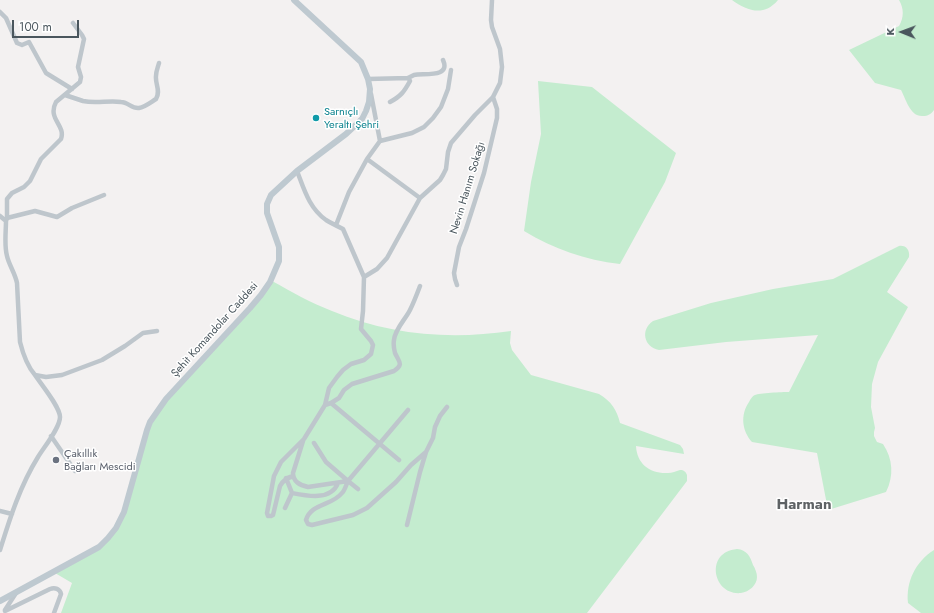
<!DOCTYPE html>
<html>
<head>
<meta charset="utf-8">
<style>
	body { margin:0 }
	#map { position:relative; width:934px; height:613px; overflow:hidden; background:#f3f1f1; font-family:Jost,sans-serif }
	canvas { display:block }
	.north { position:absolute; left:882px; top:12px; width:40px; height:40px; -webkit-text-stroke:3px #fff; paint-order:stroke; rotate:271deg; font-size:11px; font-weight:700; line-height:16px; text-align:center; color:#4a565d }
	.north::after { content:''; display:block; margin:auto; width:14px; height:18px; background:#4a565d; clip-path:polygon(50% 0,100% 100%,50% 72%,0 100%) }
	.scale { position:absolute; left:12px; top:20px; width:67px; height:18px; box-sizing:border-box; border:2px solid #4a565d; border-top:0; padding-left:5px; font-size:12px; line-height:14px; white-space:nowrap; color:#4a565d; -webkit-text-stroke:3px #fff; paint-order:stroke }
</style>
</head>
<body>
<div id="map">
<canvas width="934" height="613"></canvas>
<div class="north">K</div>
<div class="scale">100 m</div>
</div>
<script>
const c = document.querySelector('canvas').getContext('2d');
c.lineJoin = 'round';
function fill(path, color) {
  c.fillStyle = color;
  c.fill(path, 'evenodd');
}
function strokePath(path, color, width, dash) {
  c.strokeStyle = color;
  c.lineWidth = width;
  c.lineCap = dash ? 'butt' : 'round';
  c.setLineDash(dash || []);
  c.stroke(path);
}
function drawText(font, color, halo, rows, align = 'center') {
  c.font = font + ' Jost,sans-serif';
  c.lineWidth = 3;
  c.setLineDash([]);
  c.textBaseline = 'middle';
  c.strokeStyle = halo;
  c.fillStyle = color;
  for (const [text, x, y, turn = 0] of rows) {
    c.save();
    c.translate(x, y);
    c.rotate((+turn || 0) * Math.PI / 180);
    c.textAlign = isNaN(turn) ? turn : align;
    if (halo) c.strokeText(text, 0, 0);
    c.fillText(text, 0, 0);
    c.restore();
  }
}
fill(new Path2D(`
	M732 0H778C764 17 747 11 732 0Z
	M899 0H934V110C931 114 928 116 923 116 910 117 906 99 901 90L875 83 849 50 899 26C904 17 904 9 899 0Z
	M538 81 592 87 676 153 665 182 620 264C585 260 554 249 524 231L531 182 541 134Z
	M899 246C906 245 910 250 909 257L887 292 908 307 878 362 872 384 871 407 875 428 874 432V436L877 442 883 444C893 459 894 476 886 492L828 510 817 453 752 442C742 431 740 415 749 402 750 400 752 396 755 395 759 393 782 392 789 392L818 335 726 342 659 350C644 347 640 330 653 321L711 303 773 289 833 279Z
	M272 281C292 292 311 303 332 311 389 335 450 340 511 331L510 343 512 350 531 375 599 394C611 401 617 410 620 423L680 445 683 449 684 454 636 446C637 464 650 474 668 473 672 473 676 471 680 470 684 470 686 472 687 475V481L587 613H61L72 583 55 573 97 549 119 522 153 417Z
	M737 549C747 550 750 556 753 565 755 568 757 573 757 577 757 585 749 592 741 593 713 596 704 552 737 549Z
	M934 550V613H921L908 603C906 582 915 562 934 550Z`), '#c4eccf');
strokePath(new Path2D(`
	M0 12 6 18 17 43 22 45 29 42 46 73 72 89
	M368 79 408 78C410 77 412 76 414 75 424 73 451 78 443 60
	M371 94 380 141
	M65 95C71 97 77 99 83 101 96 104 109 100 121 102 128 102 132 109 139 108 145 107 151 102 156 99 161 91 155 84 156 76 156 71 158 67 159 63
	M390 102C401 96 404 92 410 81L409 79 408 78
	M367 159 420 198
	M0 216 6 221C6 232 4 245 7 256 9 265 15 273 17 283L20 342C23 354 27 366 35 375 41 384 60 407 60 417 60 428 44 447 38 457 20 486 10 518 0 550
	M7 218 35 211 57 217 72 208 104 195
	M6 221 7 218V199L12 193 24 187 30 181 41 159 61 139C66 125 47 119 56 102L80 82 81 77 78 67 84 39 82 35 73 23
	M336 225 349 192 367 159 380 141 412 133 424 127 433 118 441 107 448 89 451 70
	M364 277 377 269 387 258 420 198 440 180 443 175 446 169 448 152 451 143 475 115 493 97 500 83 502 67 500 49 492 27 491 20 492 0
	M457 285 455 279 454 273 459 247 466 229 484 173 497 118V109L493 97
	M35 375 46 377 62 375 102 360 125 346 143 333 157 331
	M331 403 399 460
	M325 405 331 403 339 398 344 390 352 384 394 371C404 364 399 362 395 353 394 349 393 345 394 340 395 329 405 320 410 310 414 302 417 294 420 286
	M51 436 75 471
	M303 441 293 473C293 482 300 485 308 487L348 481
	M314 443 326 462 348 481 358 489
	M426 452 433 438 435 427 440 416 447 407
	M293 476C287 478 283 480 280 486L273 515 271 516H268L267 513 274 476 281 462 304 439 325 405 329 388 337 377 343 370 351 364 364 360 371 354 373 345 371 341 361 329 363 311 364 277 343 229C337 226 331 223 326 220 309 208 304 189 297 171
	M286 478 292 493C307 496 331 501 338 483
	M285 508 292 493
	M0 511 12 514
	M407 525 420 472 426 452 411 465 396 482 367 508 353 515 312 525 308 524 306 520C311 503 332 506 342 493 345 490 346 485 348 481L408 410
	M5 610 16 593
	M5 611 50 589C55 587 60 589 61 594L54 613`), '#bec6cc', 4.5);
strokePath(new Path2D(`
	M0 601 99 547 108 538 116 528 124 512 147 430 150 422 166 399 250 308 261 295 270 282 279 261V247L267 213V204L271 195 297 171 346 134 362 119 366 111 369 102 370 89 368 79 361 62 294 0`), '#bec9d0', 6);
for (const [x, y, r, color] of [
	[316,118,4,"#0f9aa8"],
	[56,460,4,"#6b7280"]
]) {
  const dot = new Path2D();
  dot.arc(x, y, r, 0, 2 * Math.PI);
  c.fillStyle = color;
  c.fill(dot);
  strokePath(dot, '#fff', 1.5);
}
drawText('11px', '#0d838f', '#fff', [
	["Sarnıçlı",324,112],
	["Yeraltı Şehri",324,125]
], 'left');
drawText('11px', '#4a565d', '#fff', [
	["Nevin Hanım Sokağı",468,188,-73],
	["Şehit Komandolar Caddesi",215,330,-48]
]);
drawText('11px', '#5b616d', '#fff', [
	["Çakıllık",64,454],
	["Bağları Mescidi",64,467]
], 'left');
drawText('bold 15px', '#5e6265', '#fff', [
	["Harman",804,505]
]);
</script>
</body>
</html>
